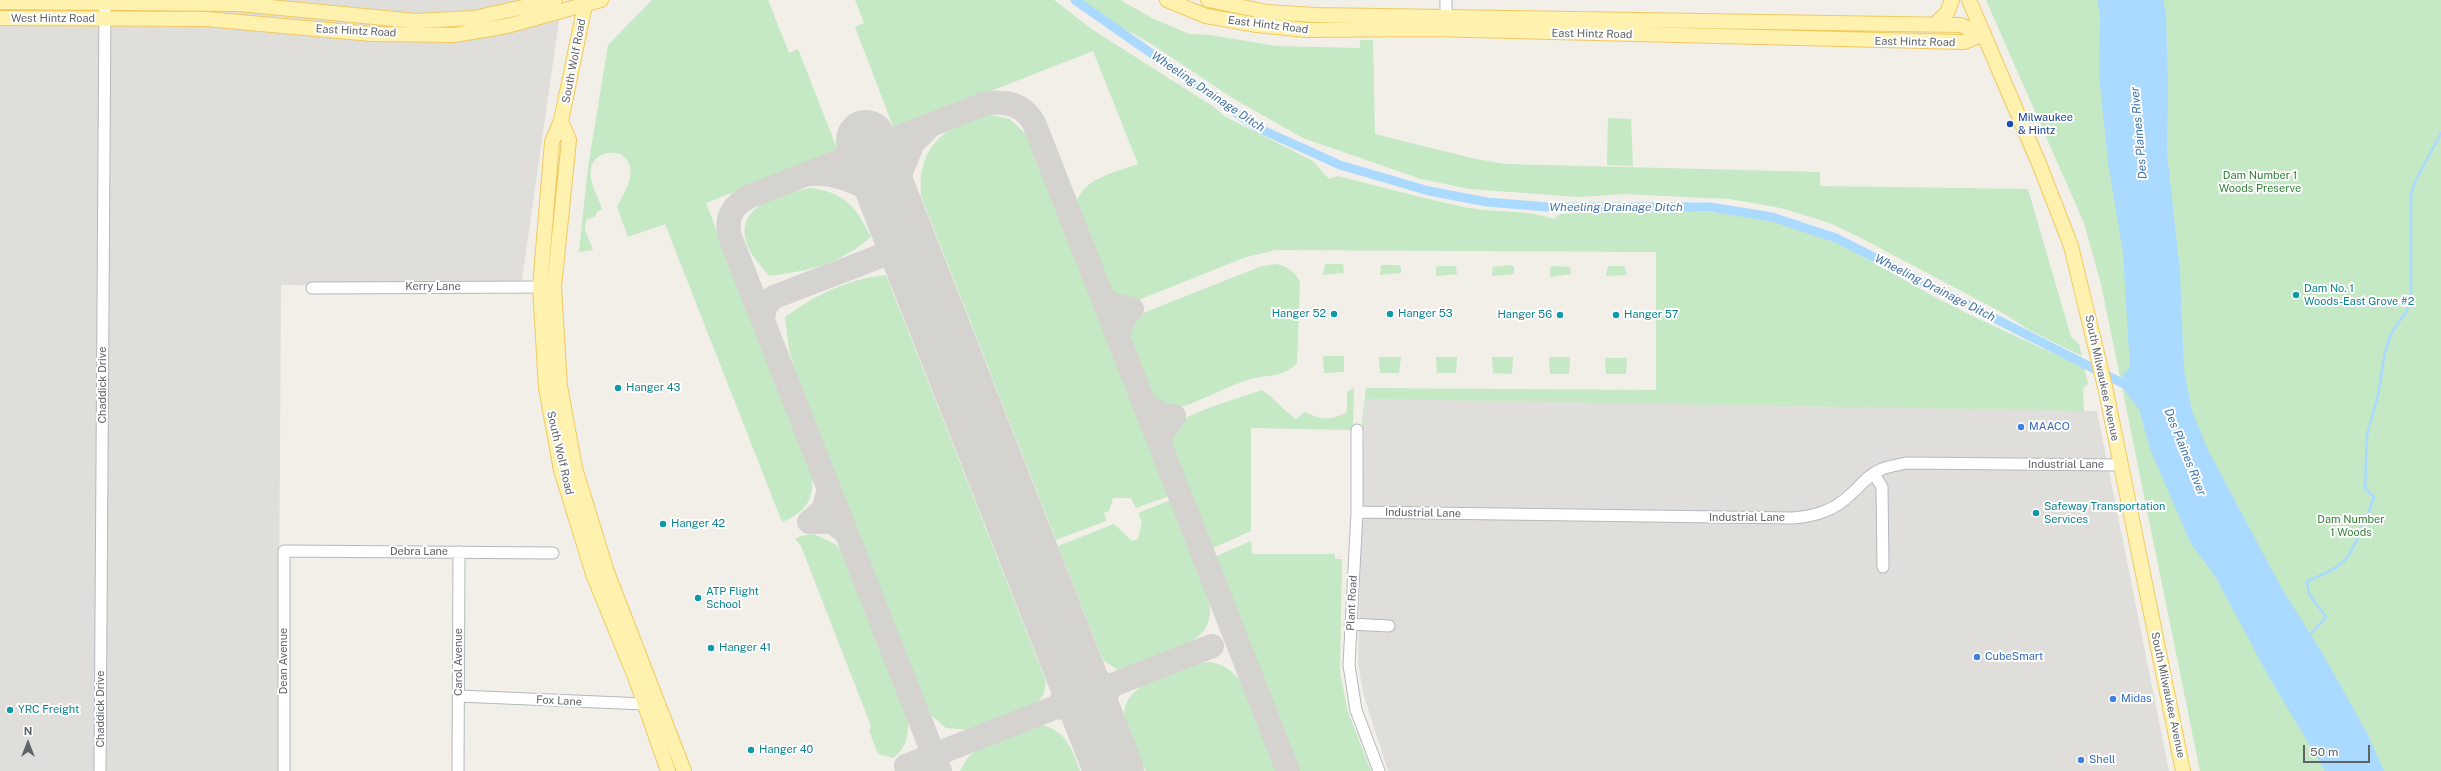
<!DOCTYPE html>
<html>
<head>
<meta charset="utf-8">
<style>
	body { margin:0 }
	#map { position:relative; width:2441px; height:771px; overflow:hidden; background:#f1efe8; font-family:"Public Sans",sans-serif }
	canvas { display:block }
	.north { position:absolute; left:8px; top:723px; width:40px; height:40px; -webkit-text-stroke:3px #fff; paint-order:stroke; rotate:0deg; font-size:11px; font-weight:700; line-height:16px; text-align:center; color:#5f6368 }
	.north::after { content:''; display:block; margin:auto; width:14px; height:18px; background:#5f6368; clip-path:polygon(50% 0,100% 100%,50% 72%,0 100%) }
	.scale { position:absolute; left:2303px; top:745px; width:67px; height:18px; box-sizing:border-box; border:2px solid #5f6368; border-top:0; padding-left:5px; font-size:12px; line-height:14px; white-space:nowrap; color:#5f6368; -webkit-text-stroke:3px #fff; paint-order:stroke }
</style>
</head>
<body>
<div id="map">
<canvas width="2441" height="771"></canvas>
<div class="north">N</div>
<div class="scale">50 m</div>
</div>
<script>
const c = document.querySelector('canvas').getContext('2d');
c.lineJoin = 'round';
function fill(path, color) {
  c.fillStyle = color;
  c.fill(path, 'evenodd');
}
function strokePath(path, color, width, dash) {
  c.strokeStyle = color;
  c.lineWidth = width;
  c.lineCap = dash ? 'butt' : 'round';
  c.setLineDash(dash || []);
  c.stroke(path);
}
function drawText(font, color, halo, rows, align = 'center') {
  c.font = font + ' "Public Sans",sans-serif';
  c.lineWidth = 4;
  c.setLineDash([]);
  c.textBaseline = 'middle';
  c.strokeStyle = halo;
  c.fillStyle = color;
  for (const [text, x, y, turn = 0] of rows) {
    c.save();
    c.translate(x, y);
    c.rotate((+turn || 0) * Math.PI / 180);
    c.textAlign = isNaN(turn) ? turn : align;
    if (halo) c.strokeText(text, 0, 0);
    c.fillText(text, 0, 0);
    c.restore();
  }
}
fill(new Path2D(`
	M0 0H562L521 287 281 285 278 771H0Z
	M1365 399 2097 411 2169 771H1388L1363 693 1358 662Z`), '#e0deda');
fill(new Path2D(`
	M652 0H768L789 53 798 49 838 151 706 203 812 477C814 501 803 514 782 522L665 224 628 237 617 207C625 190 641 170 621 154 605 149 588 158 591 177 592 188 599 199 602 209L596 213V216L586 220 585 230 593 250 579 252 588 167 608 45Z
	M855 0H1054L1093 30 1214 107 1224 116 1313 161 1329 179 1338 176C1382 187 1424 199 1469 208 1497 213 1526 209 1553 219L1561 214C1634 211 1709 205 1781 223 1843 238 1896 278 1952 306 1996 328 2040 347 2084 367L2088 384 2083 388 2084 411 1365 399 1364 430H1361L1366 388 1656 390V252L1276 250 1246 257 1133 302 1123 300 1109 289 1076 203C1085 177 1114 173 1138 164L1093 51 894 129 855 27 864 23Z
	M1081 0H1120L1152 18 1189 34 1210 35 1277 46 1360 48V40H1373L1375 134 1476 159 1506 164 1820 172V186L2028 189 2071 337 2079 344 2082 356 2031 331 2001 312 1859 237 1830 223 1781 208 1729 199 1623 194 1579 197 1470 189 1421 179 1303 138 1234 99 1150 43 1105 18Z
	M1986 0H2441V771H2200L2101 284 2084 223Z
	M991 115 1010 119 1029 137 1169 496 1136 508 1131 498H1113L1109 511 1104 513 1106 521 1056 540 921 196C917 146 945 124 991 115Z
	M1608 118 1631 119 1633 166 1607 165Z
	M811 188C847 194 855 206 871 237 839 264 810 271 769 276 761 265 746 251 745 236 741 202 786 193 811 188Z
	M1276 264C1288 266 1294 271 1300 282L1297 363C1285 376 1271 375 1255 378 1230 383 1192 408 1170 409 1164 409 1160 406 1156 403L1129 338V325L1138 315 1262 266Z
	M1325 264H1343L1344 273 1323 275Z
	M1381 265H1398L1401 267V273L1380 275Z
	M1511 265 1514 267V274L1492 276 1493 267Z
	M1439 266H1456L1457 274 1436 276V267Z
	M1552 266 1570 267 1571 274 1550 277V268Z
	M1608 266H1624L1627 275 1606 276Z
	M886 275 1045 679C1046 691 1044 697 1035 705L969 730 946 728 926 711 802 394 789 350 785 317C816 295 847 279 886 275Z
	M1323 356H1344V372L1324 373Z
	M1379 357H1401L1399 373H1380Z
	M1436 357H1457L1456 373H1437Z
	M1492 357H1513L1512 374 1493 373Z
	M1549 357H1570L1569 374H1550Z
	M1605 358H1627L1626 374H1606Z
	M1354 388 1353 427 1350 430 1251 428V531L1211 549 1170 441C1169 435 1170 429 1175 425 1191 411 1240 398 1262 390 1275 399 1283 410 1296 419L1305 412C1321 420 1332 421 1347 412V392Z
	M1171 500 1208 593C1218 636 1191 643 1158 656 1145 661 1132 668 1118 670L1103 660 1058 546 1114 524 1132 541 1138 539 1142 522 1138 513Z
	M814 534 835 544 842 552 908 719C909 735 906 749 893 758L878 754 869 731 871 726 801 546 795 539 801 536Z
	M1251 541 1252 554H1335V559H1342L1340 673 1348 712 1371 771H1298L1214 557Z
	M1211 662C1228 666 1237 674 1245 689L1277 771H1146C1139 754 1128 735 1125 717 1119 684 1178 671 1201 663Z
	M1041 725C1066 730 1072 749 1080 771H960L966 760 977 749Z`), '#c5e8c5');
fill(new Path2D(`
	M2097 0H2163L2166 13 2168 85 2167 153 2180 271 2184 370 2192 411 2208 450 2281 587 2324 656 2367 733 2384 771H2325L2269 677 2215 576 2191 544 2150 449 2139 409 2126 393 2123 373 2130 369 2123 253 2108 163 2099 74 2100 14Z`), '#aadaff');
strokePath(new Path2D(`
	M2308 637 2326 617 2309 594 2307 581C2319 576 2334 571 2343 562 2354 552 2369 512 2374 497L2365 488 2367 435 2378 395 2385 352 2391 334 2407 310 2411 294V195L2415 182 2441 133`), '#aadaff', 2.5);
strokePath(new Path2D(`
	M1075 0 1258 128 1340 165 1429 191 1487 202 1547 207H1710L1772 217 1836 238 2136 390`), '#aadaff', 9);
strokePath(new Path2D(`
	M811 174C839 171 865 188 890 199L913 143 929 127
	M1103 298 1113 305 1132 309 1124 317 1118 336
	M763 321C764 310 765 304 774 297L886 254C902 253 908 259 918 271
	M1145 405 1165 416H1174L1162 433 1160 443
	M829 489 824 509 809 522H832L846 532
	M1070 659C1082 675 1091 682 1111 686L1098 711V730C1085 717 1076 710 1058 707L1071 682Z
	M906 766 1212 646
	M940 771 730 237C725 217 733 204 751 196L984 104C1005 100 1023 104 1034 123L1288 771`), '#d4d3d0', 24);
strokePath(new Path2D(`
	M866 140 1114 771`), '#d4d3d0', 60);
const minor = new Path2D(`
	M1446 17V0
	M312 288 548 287
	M1357 430V512L1349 665 1356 710 1379 771
	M1874 474 1882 487 1883 567
	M1357 512 1793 518C1815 516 1834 511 1851 494 1861 485 1869 474 1882 469 1889 466 1898 465 1906 463L2120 465
	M1350 624 1389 626
	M459 696 644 704 652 702
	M100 771 105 0
	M284 771V551L553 553
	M458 771 459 552`);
const major = new Path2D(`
	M586 0 561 121 552 142 540 287 546 388 561 470 593 574 637 682 668 771
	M1167 0 1206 16 1257 25 1306 30 1430 29 1964 42 1984 34
	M1208 0 1267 12 1315 15 1960 25 1984 34
	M1969 0 2040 166 2071 246 2106 391 2183 771
	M0 2 239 4 416 21 474 18 555 0
	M0 18 206 19 372 34 454 35 507 26 601 0
	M1934 25 1947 13 1952 0
	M561 121 569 140 554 287 560 386 575 468 607 572 684 771`);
strokePath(minor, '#b5b8bc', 13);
strokePath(major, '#f2c960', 16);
strokePath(minor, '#fff', 11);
strokePath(major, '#fff2af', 14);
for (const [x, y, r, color] of [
	[2010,124,4,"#1a4fb4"],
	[2296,295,4,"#0f9aa8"],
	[1334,314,4,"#0f9aa8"],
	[1390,314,4,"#0f9aa8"],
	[1560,315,4,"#0f9aa8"],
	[1616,315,4,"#0f9aa8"],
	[618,388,4,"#0f9aa8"],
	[2021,427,4,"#3f7fe0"],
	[2036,513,4,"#0f9aa8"],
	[663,524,4,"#0f9aa8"],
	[698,598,4,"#0f9aa8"],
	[711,648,4,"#0f9aa8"],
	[1977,657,4,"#3f7fe0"],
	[2113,699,4,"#3f7fe0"],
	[10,710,4,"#0f9aa8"],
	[751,750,4,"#0f9aa8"],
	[2081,760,4,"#3f7fe0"]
]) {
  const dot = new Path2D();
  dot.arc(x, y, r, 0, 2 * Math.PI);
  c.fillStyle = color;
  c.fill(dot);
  strokePath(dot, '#fff', 1.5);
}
drawText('11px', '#5f6368', '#fff', [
	["West Hintz Road",53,19],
	["East Hintz Road",1268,25,7],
	["East Hintz Road",356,31,3],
	["East Hintz Road",1592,34,1],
	["East Hintz Road",1915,42,1],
	["South Wolf Road",574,61,-79],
	["Kerry Lane",433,287],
	["South Milwaukee Avenue",2102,378,78],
	["Chaddick Drive",103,385,-90],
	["South Wolf Road",560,453,77],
	["Industrial Lane",2066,465],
	["Industrial Lane",1423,513,1],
	["Industrial Lane",1747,518],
	["Debra Lane",419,552],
	["Plant Road",1352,603,-87],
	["Dean Avenue",284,661,-90],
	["Carol Avenue",459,662,-90],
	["South Milwaukee Avenue",2168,695,78],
	["Fox Lane",559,701,3],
	["Chaddick Drive",101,709,-90]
]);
drawText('11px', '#164399', '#fff', [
	["Milwaukee",2018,118],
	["& Hintz",2018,131]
], 'left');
drawText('11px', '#348238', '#fff', [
	["Dam Number 1",2260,176],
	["Woods Preserve",2260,189],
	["Dam Number",2351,520],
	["1 Woods",2351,533]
]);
drawText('11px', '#0d838f', '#fff', [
	["Dam No. 1",2304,289],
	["Woods-East Grove #2",2304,302],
	["Hanger 52",1326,314,"right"],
	["Hanger 53",1398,314],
	["Hanger 56",1552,315,"right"],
	["Hanger 57",1624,315],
	["Hanger 43",626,388],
	["Safeway Transportation",2044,507],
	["Services",2044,520],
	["Hanger 42",671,524],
	["ATP Flight",706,592],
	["School",706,605],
	["Hanger 41",719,648],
	["YRC Freight",18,710],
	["Hanger 40",759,750]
], 'left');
drawText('11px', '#366cbe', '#fff', [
	["MAACO",2029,427],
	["CubeSmart",1985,657],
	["Midas",2121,699],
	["Shell",2089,760]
], 'left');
drawText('italic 12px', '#4174aa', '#fff', [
	["Wheeling Drainage Ditch",1208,92,34],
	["Des Plaines River",2139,133,-95],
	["Wheeling Drainage Ditch",1616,207],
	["Wheeling Drainage Ditch",1935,288,27],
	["Des Plaines River",2185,452,68]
]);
</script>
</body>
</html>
